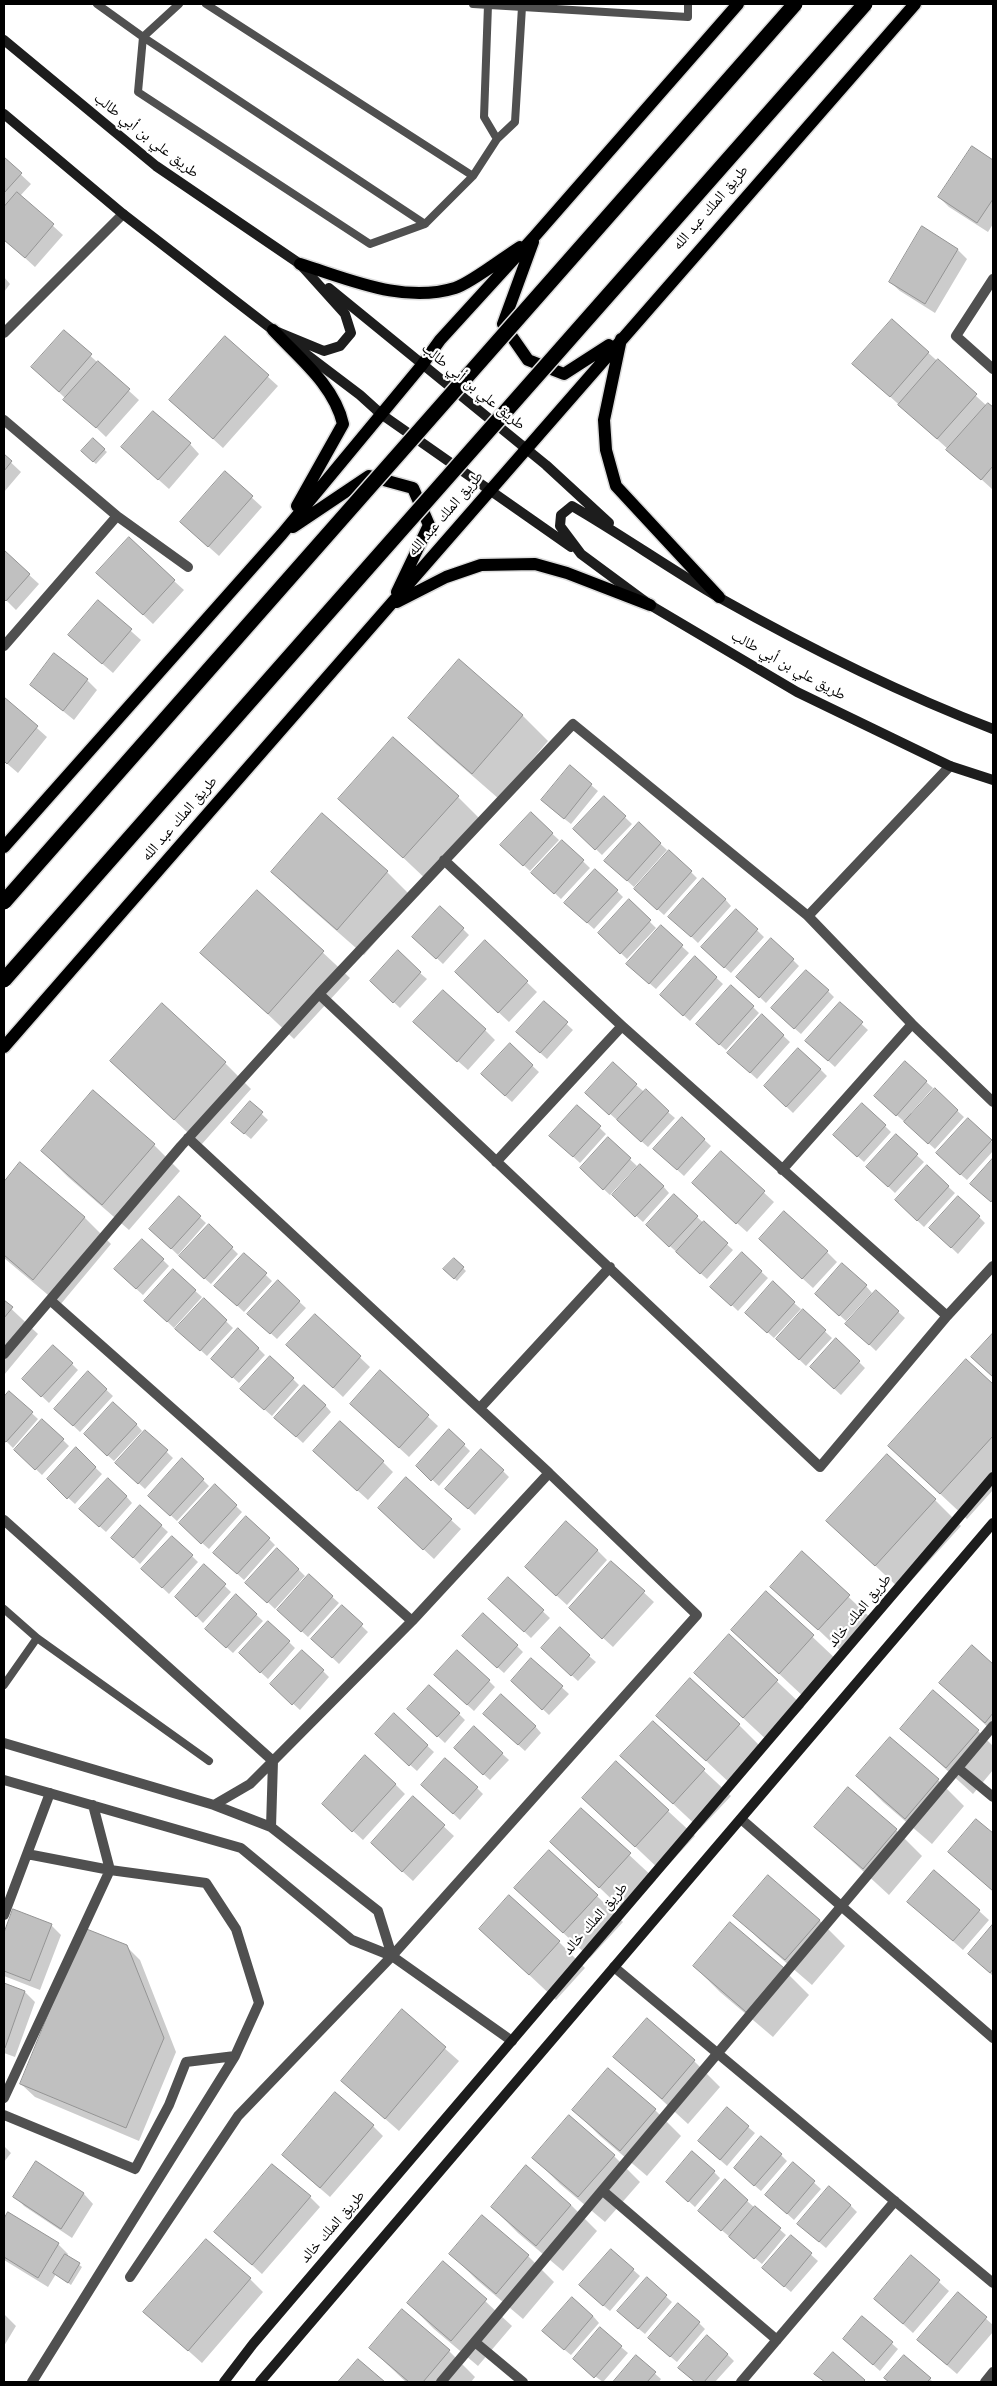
<!DOCTYPE html>
<html>
<head>
<meta charset="utf-8">
<style>
	body { margin:0 }
	#map { position:relative; width:997px; height:2386px; overflow:hidden; background:#fff; font-family:Poppins,sans-serif }
	canvas { display:block }
	.frame { position:absolute; inset:0; border:5px solid #000; pointer-events:none }
</style>
</head>
<body>
<div id="map">
<canvas width="997" height="2386"></canvas>
<div class="frame"></div>
</div>
<script>
const c = document.querySelector('canvas').getContext('2d');
c.lineJoin = 'round';
function fill(path, color) {
  c.fillStyle = color;
  c.fill(path, 'evenodd');
}
function strokePath(path, color, width, dash) {
  c.strokeStyle = color;
  c.lineWidth = width;
  c.lineCap = dash ? 'butt' : 'round';
  c.setLineDash(dash || []);
  c.stroke(path);
}
function drawText(font, color, halo, rows, align = 'center') {
  c.font = font + ' Poppins,"Noto Naskh Arabic",sans-serif';
  c.lineWidth = 4.5;
  c.setLineDash([]);
  c.textBaseline = 'middle';
  c.strokeStyle = halo;
  c.fillStyle = color;
  for (const [text, x, y, turn = 0] of rows) {
    c.save();
    c.translate(x, y);
    c.rotate((+turn || 0) * Math.PI / 180);
    c.textAlign = isNaN(turn) ? turn : align;
    if (halo) c.strokeText(text, 0, 0);
    c.fillText(text, 0, 0);
    c.restore();
  }
}
fill(new Path2D(`
	M972 148 993 162V224L988 232 949 207 939 197Z
	M4 159 31 184 20 196 63 235 35 267 4 239Z
	M958 250 967 259 935 313 900 291 890 282Z
	M4 277 10 284 4 292Z
	M892 320 987 406 988 404 993 409V487L992 489 864 373Z
	M64 332 139 400 106 437 43 377Z
	M225 338 278 386 223 448 170 400Z
	M93 440 107 452 96 464 82 451Z
	M190 444 199 454 169 489 133 457Z
	M4 456 21 472 4 492Z
	M225 473 262 507 219 556 192 532Z
	M4 552 39 584 16 610 4 598Z
	M174 581 184 590 153 624 108 582Z
	M98 602 141 640 113 673 69 635Z
	M87 680 97 690 74 720 31 685Z
	M4 699 47 737 18 773 4 761Z
	M522 715 548 741 499 799 436 744 410 718Z
	M570 767 598 791 571 824 549 807Z
	M458 797 484 823 430 883 340 798Z
	M604 797 632 824 602 855 575 829Z
	M531 814 559 840 530 871 508 851Z
	M322 815 387 872 413 898 364 955 299 898 273 872Z
	M639 824 667 850 634 887 612 867Z
	M562 841 590 868 561 899 533 873Z
	M691 872 697 878 664 915 642 895Z
	M257 891 350 978 294 1039 202 952Z
	M617 891 623 897 594 929 572 909Z
	M725 899 731 906 698 943 677 923Z
	M629 901 656 928 627 959 606 939Z
	M736 910 764 937 731 973 709 954Z
	M661 927 689 953 656 989 634 970Z
	M463 929 469 935 443 964 414 937Z
	M485 942 537 992 509 1022 466 982Z
	M695 958 723 984 690 1021 668 1001Z
	M793 960 799 966 766 1003 745 983Z
	M420 973 427 979 400 1008 371 981Z
	M828 991 834 997 801 1034 779 1015Z
	M544 1003 573 1030 547 1059 524 1038Z
	M840 1004 868 1030 835 1067 813 1047Z
	M753 1007 759 1013 726 1050 704 1031Z
	M762 1016 790 1042 757 1079 735 1059Z
	M485 1030 495 1040 468 1070 425 1032Z
	M510 1045 539 1072 512 1102 489 1081Z
	M111 1061 225 1063 251 1089 201 1145Z
	M905 1063 933 1088 911 1113 912 1115 935 1090 964 1117 935 1149 882 1102Z
	M820 1069 827 1076 793 1113 772 1093Z
	M636 1085 675 1118 648 1147 593 1099Z
	M250 1103 268 1120 251 1139 239 1129Z
	M577 1106 606 1134 580 1163 557 1142Z
	M682 1119 711 1146 684 1176 661 1155Z
	M968 1120 993 1143V1151L967 1180 944 1160Z
	M885 1126 891 1132 864 1162 841 1141Z
	M896 1136 924 1162 895 1193 875 1174Z
	M608 1139 637 1166 610 1195 581 1168Z
	M154 1145 180 1171 129 1230 68 1177 42 1151Z
	M721 1153 774 1202 747 1232 703 1193Z
	M993 1160V1203L972 1184Z
	M20 1164 85 1218 111 1244 60 1305 4 1258V1184Z
	M927 1167 955 1193 924 1227 903 1207Z
	M663 1186 669 1193 643 1222 620 1201Z
	M179 1198 206 1223 178 1255 157 1235Z
	M697 1217 733 1250 707 1279 654 1232Z
	M979 1217 985 1223 958 1254 937 1234Z
	M232 1248 238 1254 211 1284 187 1263Z
	M770 1249 827 1252 837 1262 813 1288Z
	M742 1254 768 1278 738 1311 719 1293Z
	M245 1255 272 1281 244 1312 223 1292Z
	M454 1259 466 1271 457 1281 445 1269Z
	M163 1260 169 1266 143 1295 122 1276Z
	M173 1271 202 1297 174 1328 152 1307Z
	M278 1282 306 1308 277 1339 256 1320Z
	M866 1286 872 1293 846 1321 823 1300Z
	M876 1292 905 1318 876 1351 854 1330Z
	M204 1300 233 1328 207 1356 184 1335Z
	M4 1302 38 1334 4 1375Z
	M794 1303 801 1309 774 1338 753 1319Z
	M803 1311 832 1338 806 1366 784 1345Z
	M315 1315 370 1367 343 1397 298 1355Z
	M258 1348 265 1355 239 1383 219 1365Z
	M966 1361 993 1385V1490L967 1519 889 1446Z
	M859 1362 865 1368 841 1395 818 1374Z
	M72 1364 78 1370 49 1403 30 1385Z
	M380 1372 438 1426 409 1457 361 1413Z
	M88 1373 113 1396 80 1432 62 1415Z
	M293 1379 299 1385 272 1416 248 1395Z
	M9 1392 38 1419 13 1448 4 1439V1399Z
	M325 1405 331 1412 303 1443 282 1424Z
	M136 1424 142 1431 114 1461 92 1441Z
	M146 1432 173 1458 145 1489 123 1469Z
	M63 1440 69 1446 42 1475 22 1456Z
	M464 1445 470 1451 439 1486 424 1472Z
	M76 1449 102 1474 75 1504 55 1486Z
	M325 1461 383 1462 393 1472 368 1500Z
	M503 1471 509 1477 475 1515 454 1495Z
	M203 1480 209 1486 177 1521 156 1502Z
	M126 1496 132 1503 106 1532 88 1516Z
	M935 1500 961 1526 902 1591 828 1521Z
	M236 1506 242 1512 209 1549 187 1530Z
	M141 1507 168 1532 140 1564 119 1544Z
	M390 1518 451 1520 461 1529 434 1559Z
	M269 1539 275 1545 244 1580 221 1559Z
	M597 1550 607 1560 567 1605 536 1577Z
	M802 1553 875 1622 845 1655 772 1586Z
	M192 1556 198 1562 169 1594 149 1575Z
	M612 1563 654 1602 613 1647 580 1617Z
	M204 1566 231 1592 203 1623 183 1603Z
	M298 1569 305 1576 275 1609 254 1589Z
	M309 1576 339 1603 308 1637 285 1616Z
	M508 1579 550 1618 531 1638 496 1605Z
	M766 1593 839 1662 806 1699 759 1655Z
	M236 1596 263 1621 233 1653 213 1635Z
	M342 1607 368 1632 339 1664 319 1645Z
	M729 1636 804 1707 770 1743 695 1673Z
	M289 1642 295 1648 268 1679 240 1653Z
	M470 1643 517 1646 523 1652 504 1673Z
	M972 1647 993 1666V1732L941 1683Z
	M549 1655 589 1656 596 1662 578 1681Z
	M532 1660 569 1694 549 1715 519 1687Z
	M323 1671 329 1677 300 1710 279 1691Z
	M489 1681 495 1687 474 1711 442 1682Z
	M459 1714 465 1720 445 1743 415 1715Z
	M394 1715 434 1752 417 1771 383 1741Z
	M658 1716 739 1725 765 1751 733 1786Z
	M491 1720 535 1726 541 1733 525 1751Z
	M653 1723 731 1796 700 1829 622 1756Z
	M474 1728 509 1760 490 1780 462 1755Z
	M902 1729 978 1731 993 1746V1770L973 1794Z
	M616 1763 695 1836 662 1872 584 1798Z
	M857 1776 938 1780 964 1806 932 1844 883 1802Z
	M395 1784 405 1794 363 1840 333 1813Z
	M477 1788 483 1794 460 1820 429 1791Z
	M848 1789 896 1830 922 1856 889 1895 815 1827Z
	M413 1798 454 1836 413 1881 382 1853Z
	M581 1810 656 1880 626 1913 552 1842Z
	M976 1820 993 1835V1891L949 1852Z
	M597 1896 623 1922 590 1958 542 1913Z
	M908 1902 979 1911 989 1920 963 1950Z
	M14 1911 51 1925 61 1935 40 1990 4 1976V1937Z
	M735 1915 819 1920 845 1946 812 1985 761 1941Z
	M993 1926V1976L969 1954Z
	M480 1929 559 1942 585 1968 556 2000Z
	M126 1946 140 1960 176 2052 139 2141 35 2097 21 2084Z
	M694 1966 783 1969 809 1995 773 2037 720 1992Z
	M4 1984 25 1992 35 2002 15 2057 4 2053Z
	M402 2011 459 2061 399 2131 342 2081Z
	M615 2057 694 2061 720 2087 688 2124Z
	M727 2109 755 2133 727 2166 706 2148Z
	M574 2110H655L681 2136 647 2176 600 2136Z
	M373 2126 383 2136 330 2197 293 2165Z
	M4 2146 11 2153 4 2162Z
	M781 2155 787 2161 761 2191 742 2175Z
	M614 2156 640 2182 605 2222 560 2184 534 2158Z
	M36 2163 84 2194 93 2204 72 2238 24 2206 15 2196Z
	M793 2164 821 2189 794 2220 773 2201Z
	M714 2172 720 2178 695 2207 674 2188Z
	M310 2197 320 2207 262 2274 215 2232Z
	M747 2201 786 2235 762 2264 706 2217Z
	M571 2205 597 2231 563 2271 518 2233 492 2207Z
	M850 2205 857 2212 826 2248 805 2230Z
	M9 2214 58 2244 68 2254 67 2256 82 2267 71 2285 56 2274 48 2287 4 2260V2222Z
	M791 2237 818 2261 791 2292 770 2274Z
	M611 2250 640 2276 610 2311 587 2292Z
	M451 2254 528 2256 554 2282 523 2319 477 2280Z
	M911 2257 949 2291 913 2333 875 2299Z
	M443 2262 512 2326 478 2366 434 2329 408 2303Z
	M250 2279 263 2292 202 2363 145 2312Z
	M647 2279 672 2302 645 2334 625 2318Z
	M958 2294 993 2325V2332L957 2374 929 2350Z
	M402 2311 449 2351 475 2377 471 2382H406L370 2348Z
	M4 2314 16 2326 4 2346Z
	M593 2316 599 2323 571 2355 550 2338Z
	M863 2318 898 2349 880 2371 851 2345Z
	M699 2323 705 2329 677 2362 656 2345Z
	M621 2347 628 2353 603 2382 581 2366Z
	M727 2354 734 2361 715 2382H695L687 2375Z
	M833 2354 866 2382H825L816 2374Z
	M636 2357 661 2379 659 2382H614Z
	M904 2357 930 2379 933 2382H890L886 2378Z`), '#0003');
const building = new Path2D(`
	M972 146 993 160V199L977 223 938 197Z
	M4 157 22 173 4 193Z
	M17 192 54 224 25 258 4 240V207Z
	M922 226 958 249 925 304 889 282Z
	M892 319 929 352 890 397 852 364Z
	M64 330 92 354 59 392 31 367Z
	M225 336 269 375 213 439 169 400Z
	M938 359 977 394 937 439 898 405Z
	M98 361 130 389 96 428 63 400Z
	M988 403 993 407V466L981 480 946 450Z
	M153 411 191 443 158 480 121 447Z
	M93 438 105 449 93 462 81 451Z
	M4 454 12 461 4 471Z
	M225 471 253 496 208 547 180 522Z
	M129 537 175 580 143 615 96 573Z
	M4 550 30 574 6 601 4 599Z
	M98 600 132 629 102 664 68 635Z
	M54 653 88 679 63 711 30 685Z
	M459 659 523 715 472 774 408 718Z
	M4 697 38 726 7 764 4 761Z
	M393 737 459 796 403 858 338 799Z
	M570 765 592 784 564 819 541 800Z
	M604 796 626 816 595 850 573 829Z
	M531 812 553 833 523 866 500 845Z
	M322 813 388 871 337 930 271 872Z
	M639 822 661 843 627 881 604 861Z
	M562 840 584 860 554 894 531 873Z
	M669 850 692 871 657 910 634 889Z
	M595 869 618 890 587 923 564 903Z
	M703 878 726 899 691 937 668 917Z
	M257 890 324 951 268 1014 200 953Z
	M629 899 651 920 620 954 598 933Z
	M440 906 464 928 436 959 412 937Z
	M736 909 758 929 724 968 701 947Z
	M661 925 683 945 649 984 626 964Z
	M771 938 794 959 759 998 736 977Z
	M485 940 528 981 498 1013 455 972Z
	M398 950 421 972 393 1003 370 981Z
	M695 956 717 977 683 1016 660 995Z
	M806 970 829 990 794 1029 771 1008Z
	M731 985 754 1006 719 1045 696 1024Z
	M443 990 486 1029 457 1062 413 1022Z
	M544 1001 568 1022 540 1053 516 1032Z
	M840 1002 863 1022 828 1061 805 1041Z
	M162 1003 226 1062 174 1120 110 1061Z
	M762 1014 784 1035 750 1073 727 1053Z
	M510 1043 533 1065 505 1096 481 1074Z
	M798 1048 821 1069 786 1107 764 1086Z
	M905 1061 927 1081 896 1116 874 1096Z
	M613 1062 637 1084 609 1115 585 1093Z
	M935 1088 958 1110 928 1144 904 1122Z
	M646 1089 669 1111 641 1142 617 1120Z
	M93 1090 155 1144 102 1205 41 1151Z
	M250 1101 263 1112 244 1134 231 1123Z
	M862 1103 886 1125 857 1157 833 1135Z
	M577 1105 601 1126 573 1157 549 1136Z
	M682 1117 705 1139 677 1170 653 1149Z
	M968 1118 992 1140 960 1175 936 1153Z
	M896 1134 918 1154 888 1187 866 1167Z
	M608 1137 631 1158 603 1190 580 1168Z
	M721 1151 765 1191 736 1224 692 1183Z
	M993 1158V1199L991 1202 970 1184Z
	M20 1162 85 1217 33 1280 4 1255V1182Z
	M640 1164 664 1186 635 1217 612 1195Z
	M927 1165 949 1186 917 1221 895 1200Z
	M674 1194 698 1216 669 1247 646 1225Z
	M179 1196 201 1216 171 1249 149 1229Z
	M958 1196 980 1216 951 1248 929 1228Z
	M784 1211 828 1251 802 1279 759 1239Z
	M704 1221 728 1243 700 1274 676 1252Z
	M209 1224 233 1247 204 1279 179 1256Z
	M142 1239 164 1259 136 1289 114 1269Z
	M742 1252 762 1271 731 1306 710 1287Z
	M244 1253 267 1273 237 1306 214 1286Z
	M454 1258 464 1267 454 1279 443 1269Z
	M842 1263 867 1285 839 1316 815 1294Z
	M173 1269 196 1290 167 1322 144 1301Z
	M278 1280 300 1301 270 1334 247 1314Z
	M773 1281 795 1302 767 1333 745 1313Z
	M876 1290 899 1311 869 1345 845 1324Z
	M204 1298 227 1320 200 1351 175 1329Z
	M4 1300 13 1307 4 1318Z
	M803 1309 826 1330 799 1360 776 1339Z
	M315 1314 361 1356 333 1388 286 1345Z
	M238 1328 259 1348 232 1378 211 1359Z
	M993 1333V1377L971 1357Z
	M836 1338 860 1361 834 1389 810 1367Z
	M53 1345 73 1363 41 1397 22 1379Z
	M270 1356 294 1378 264 1410 240 1389Z
	M966 1359 993 1384V1436L940 1494 888 1446Z
	M380 1370 429 1415 399 1448 350 1404Z
	M88 1371 107 1389 73 1426 54 1409Z
	M304 1385 326 1405 296 1437 274 1418Z
	M9 1391 33 1412 6 1442 4 1441V1397Z
	M113 1402 137 1424 107 1456 84 1434Z
	M42 1419 64 1439 35 1470 14 1450Z
	M340 1421 384 1461 357 1491 313 1451Z
	M449 1429 465 1444 431 1481 416 1466Z
	M145 1430 168 1450 138 1484 115 1463Z
	M76 1447 96 1467 67 1499 47 1479Z
	M481 1449 504 1470 468 1509 445 1489Z
	M887 1454 936 1499 875 1566 826 1521Z
	M182 1458 204 1479 170 1516 148 1496Z
	M406 1477 452 1519 423 1550 378 1508Z
	M108 1478 127 1496 99 1527 79 1509Z
	M215 1484 237 1505 201 1544 179 1523Z
	M140 1505 162 1525 133 1558 111 1538Z
	M246 1516 270 1538 237 1574 213 1553Z
	M566 1521 598 1550 556 1596 525 1567Z
	M172 1536 193 1555 162 1588 141 1569Z
	M277 1548 299 1569 267 1603 245 1583Z
	M802 1551 850 1595 818 1630 770 1587Z
	M611 1561 645 1591 602 1639 569 1608Z
	M204 1564 226 1584 196 1617 175 1597Z
	M309 1574 333 1596 301 1632 277 1610Z
	M508 1577 544 1610 524 1632 488 1599Z
	M766 1591 814 1635 779 1674 731 1630Z
	M236 1594 257 1614 226 1648 205 1629Z
	M342 1605 363 1624 332 1658 311 1639Z
	M483 1613 518 1645 497 1668 462 1636Z
	M268 1621 290 1641 260 1673 239 1653Z
	M560 1627 590 1655 571 1676 541 1648Z
	M729 1634 778 1680 743 1718 694 1673Z
	M972 1645 993 1664V1713L985 1723 939 1683Z
	M302 1650 324 1670 292 1705 270 1684Z
	M457 1650 490 1680 467 1705 434 1675Z
	M531 1658 563 1686 542 1710 511 1681Z
	M690 1678 740 1724 706 1761 656 1716Z
	M429 1685 460 1713 437 1737 407 1709Z
	M933 1690 979 1730 946 1768 900 1729Z
	M501 1694 536 1726 518 1745 483 1714Z
	M394 1713 428 1745 409 1766 375 1734Z
	M653 1721 705 1769 673 1804 620 1756Z
	M474 1726 503 1753 483 1775 454 1748Z
	M890 1737 939 1779 905 1819 856 1776Z
	M365 1755 396 1784 352 1832 322 1804Z
	M445 1758 478 1787 453 1814 421 1785Z
	M616 1761 669 1810 635 1847 582 1798Z
	M848 1787 897 1829 863 1869 814 1827Z
	M413 1796 445 1825 402 1872 371 1843Z
	M581 1808 631 1853 599 1888 550 1842Z
	M976 1819 993 1833V1891L948 1852Z
	M549 1850 598 1895 563 1933 514 1888Z
	M934 1870 980 1910 953 1941 907 1902Z
	M768 1875 820 1920 785 1960 733 1916Z
	M509 1895 560 1941 529 1975 479 1929Z
	M13 1909 52 1924 30 1981 4 1971V1933Z
	M730 1922 784 1968 746 2012 693 1966Z
	M993 1924V1969L990 1973 968 1954Z
	M84 1928 127 1945 164 2038 126 2128 20 2084Z
	M4 1983 25 1991 5 2048H4Z
	M402 2009 446 2047 385 2119 341 2081Z
	M647 2018 695 2060 662 2099 613 2057Z
	M608 2068 656 2109 620 2151 572 2110Z
	M335 2092 374 2125 320 2188 282 2155Z
	M727 2107 749 2126 720 2160 698 2141Z
	M569 2115 615 2155 578 2197 532 2158Z
	M761 2136 782 2154 754 2186 734 2168Z
	M692 2151 715 2171 688 2202 666 2182Z
	M36 2161 84 2193 61 2229 13 2197Z
	M793 2162 815 2181 787 2214 765 2195Z
	M272 2164 311 2196 252 2265 214 2232Z
	M526 2165 571 2205 536 2246 491 2207Z
	M725 2179 748 2200 721 2231 698 2211Z
	M829 2186 851 2205 819 2242 797 2224Z
	M755 2206 781 2228 754 2259 729 2237Z
	M8 2212 59 2243 38 2278 4 2257V2219Z
	M482 2215 529 2255 496 2294 449 2254Z
	M791 2235 812 2253 784 2287 762 2268Z
	M206 2239 251 2278 188 2351 143 2312Z
	M611 2249 634 2269 603 2306 579 2285Z
	M65 2254 80 2263 68 2283 53 2273Z
	M911 2255 940 2280 903 2324 874 2299Z
	M443 2261 487 2299 451 2341 407 2303Z
	M647 2277 667 2295 638 2329 617 2311Z
	M958 2292 987 2317 947 2365 917 2340Z
	M572 2297 593 2316 564 2350 542 2331Z
	M678 2303 700 2322 670 2357 648 2338Z
	M402 2309 450 2350 423 2382H409L369 2348Z
	M862 2316 893 2342 873 2365 843 2339Z
	M600 2327 622 2346 594 2378 573 2359Z
	M707 2335 728 2354 704 2382H695L678 2368Z
	M833 2352 865 2380 863 2382H825L814 2374Z
	M636 2355 656 2372 647 2382H613Z
	M904 2355 931 2378 927 2382H889L884 2378Z
	M358 2359 385 2382H338Z`);
fill(building, '#c0c0c0');
strokePath(building, '#949494', 1);
const primary = new Path2D(`
	M533 242 503 324 528 360 564 374 609 345
	M300 264C349 279 403 304 455 288 471 283 504 257 520 247
	M273 330C299 358 334 385 343 424L297 506
	M621 339 604 420 606 450 616 486 719 597
	M293 527 369 476 413 488 429 525 397 592
	M397 602 446 577 481 565 535 564 567 573 650 605
	M4 847 282 534 422 365 440 340 534 237 738 4
	M4 1047C308 700 609 350 915 4`);
strokePath(primary, '#dbdbdb', 15);
strokePath(new Path2D(`
	M97 4 143 37 425 224 473 176 206 4
	M179 4 143 37 138 92 370 244 425 224
	M473 4 688 17V4
	M488 5 484 117 497 139
	M473 176 497 139 515 122 522 7
	M4 1609 37 1638 209 1761
	M4 1685 37 1638`), '#505050', 8);
strokePath(new Path2D(`
	M993 279 956 336 993 369
	M4 333 123 214
	M4 420 117 516 188 567
	M4 646 117 516
	M444 860 622 1026 947 1316
	M808 916 950 766
	M993 1102 912 1024 808 916 573 724 319 994 820 1467 947 1316 993 1266
	M496 1162 622 1026
	M782 1170 912 1024
	M50 1300 412 1621
	M4 1354 181 1146 319 994
	M480 1408 610 1267
	M4 1520 273 1761 412 1621 549 1473 188 1138
	M4 1743 214 1805 271 1827 378 1911 392 1956
	M958 1768 993 1797
	M4 1780 241 1848 352 1940 392 1956 512 2041
	M214 1805 250 1784 273 1761
	M741 1819 993 2038
	M271 1827 273 1761
	M27 1854 110 1870 206 1883 236 1929 259 2003 235 2056 32 2382
	M4 1915 50 1793
	M614 1967 993 2283
	M4 2098 110 1870 93 1805
	M4 2115 135 2169 169 2105 186 2062 235 2056
	M603 2191 777 2340
	M130 2277 238 2116 392 1956 697 1615 549 1473
	M475 2342 523 2382
	M441 2382 993 1726
	M741 2382 895 2201
	M985 2382 993 2372`), '#505050', 10);
strokePath(new Path2D(`
	M4 40 156 166 300 264 345 314 351 333 340 346 324 351 273 330 123 214 4 114
	M329 288 546 465 609 523
	M294 345 360 395 381 414 571 547
	M993 729C902 694 805 646 720 598 670 569 622 535 572 506L561 515 560 526 581 554 650 605 797 692 950 766 993 780
	M224 2382 253 2344 993 1477
	M260 2382 993 1523`), '#1d1d1d', 10);
strokePath(primary, '#000', 12);
const highwayBridge = new Path2D(`
	M4 902 795 4
	M4 980 865 4`);
strokePath(highwayBridge, '#dbdbdb', 18, []);
strokePath(highwayBridge, '#000', 15);
drawText('15px', '#000', '#fff', [
	["طريق علي بن أبي طالب",146,136,38],
	["طريق الملك عبد الله",711,208,-49],
	["طريق علي بن أبي طالب",473,387,39],
	["طريق الملك عبد الله",446,514,-49],
	["طريق علي بن أبي طالب",788,666,29],
	["طريق الملك عبد الله",180,819,-49],
	["طريق الملك خالد",860,1611,-50],
	["طريق الملك خالد",596,1919,-49],
	["طريق الملك خالد",333,2227,-49]
]);
</script>
</body>
</html>
